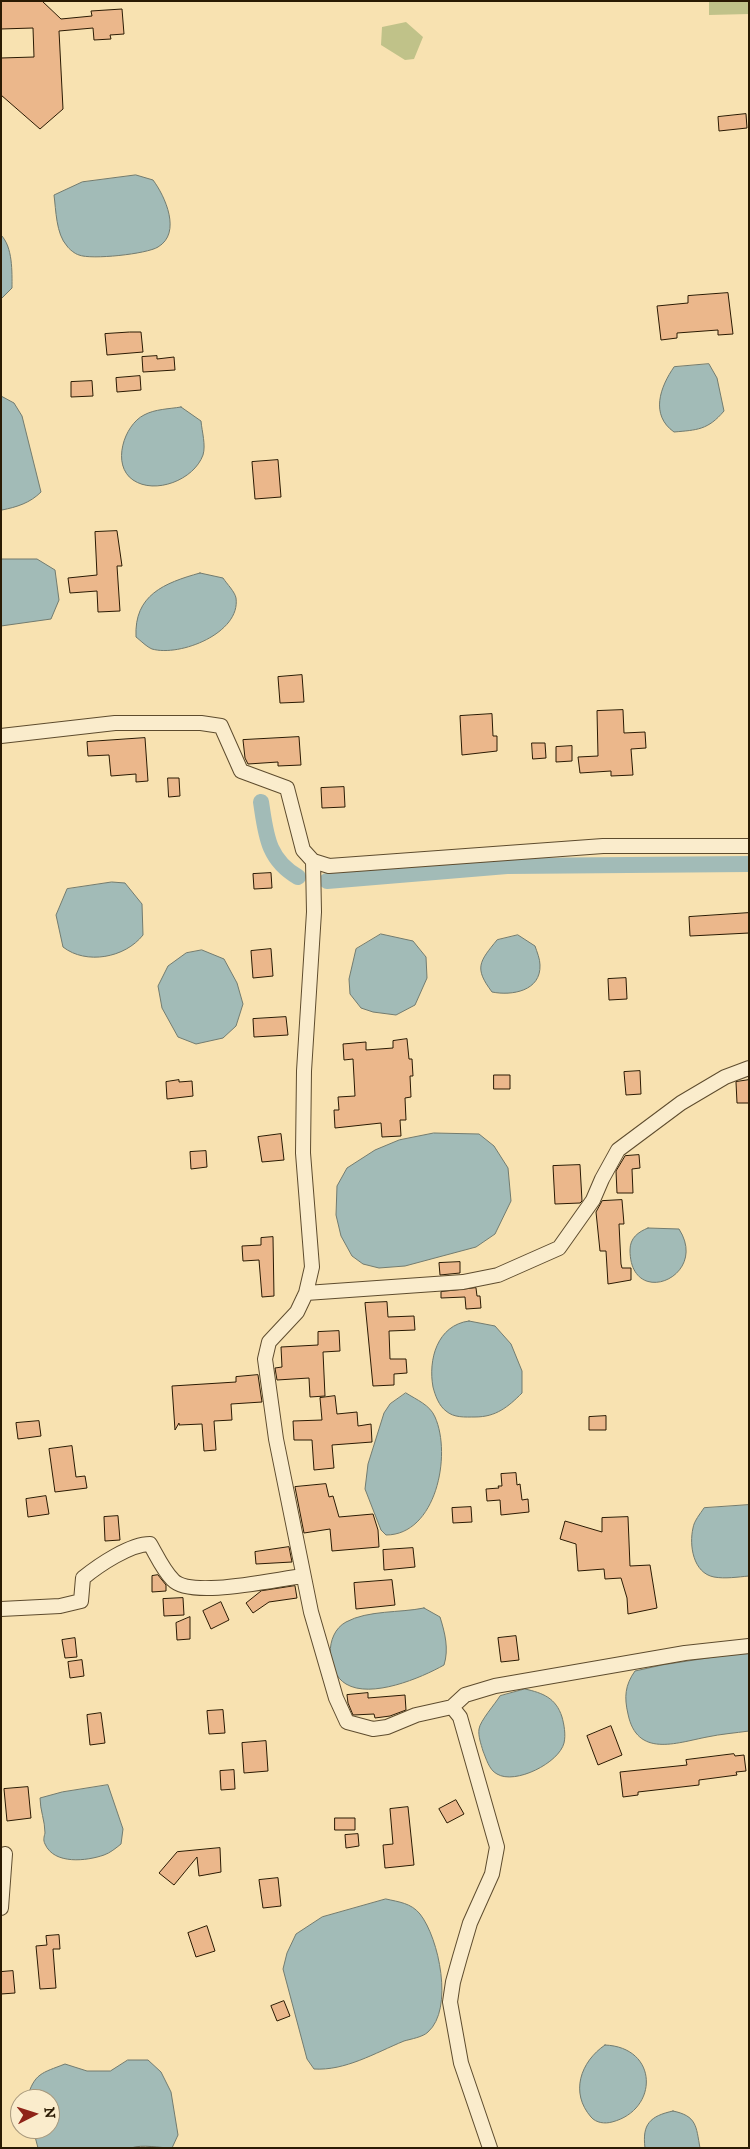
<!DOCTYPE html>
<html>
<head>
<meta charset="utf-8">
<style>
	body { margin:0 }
	#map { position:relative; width:750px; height:2149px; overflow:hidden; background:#f8e2b1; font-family:"IM FELL DW Pica",serif }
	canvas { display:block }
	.frame { position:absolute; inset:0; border:2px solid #2a1a03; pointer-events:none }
	.north { position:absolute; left:10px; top:2089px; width:50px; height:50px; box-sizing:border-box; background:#faeccc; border:1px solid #a7987c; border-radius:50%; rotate:85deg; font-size:14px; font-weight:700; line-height:20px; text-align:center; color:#2a1a03 }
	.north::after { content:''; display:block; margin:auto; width:18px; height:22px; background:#8f2418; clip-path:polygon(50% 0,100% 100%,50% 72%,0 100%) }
</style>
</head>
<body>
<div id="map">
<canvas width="750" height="2149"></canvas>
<div class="frame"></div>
<div class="north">N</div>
</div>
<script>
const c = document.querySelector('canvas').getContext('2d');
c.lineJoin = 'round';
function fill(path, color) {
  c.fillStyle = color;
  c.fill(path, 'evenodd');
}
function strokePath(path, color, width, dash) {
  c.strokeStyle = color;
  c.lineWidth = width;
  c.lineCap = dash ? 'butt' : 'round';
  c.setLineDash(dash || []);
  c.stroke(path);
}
fill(new Path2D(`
	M709 1H749V14L709 15Z
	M406 22 423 37 414 59 405 60 381 45 382 27Z`), '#c0c289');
const water = new Path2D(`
	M136 175 153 180C165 196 182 233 158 247 147 254 91 260 79 255 75 254 69 249 67 246 56 234 56 210 54 195L82 182Z
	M1 235C13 247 12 272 12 288L1 299Z
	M709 364 717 378 724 411C708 430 697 430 674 432 650 415 660 387 674 367Z
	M1 396 14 403 22 416 41 492C30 503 17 507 2 510Z
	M181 407 201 421C202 432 206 445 203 455 194 480 155 495 133 480 111 465 124 425 144 415 155 409 169 409 181 407Z
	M1 559H37L55 570 59 600 51 619 1 626Z
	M200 573 223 578C227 584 235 592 236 598 241 633 180 657 152 649 147 647 141 641 136 637 134 595 164 583 200 573Z
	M112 882 125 883 142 904 143 935C125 958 86 965 63 947L56 915 67 889Z
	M381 934 413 941 426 957 427 978 415 1005 396 1015 373 1012 361 1008 350 994 349 979 356 949Z
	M518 935 535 946C537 952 540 959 540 965 541 991 512 996 492 992 474 968 479 962 497 940Z
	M202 950 224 959 237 983 243 1004 236 1026 223 1038 196 1044 178 1037 162 1008 158 986 168 966 186 953Z
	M434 1133 479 1134 494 1146 508 1168 511 1201 495 1234 476 1247 405 1266 379 1268 363 1264 352 1256 341 1236 336 1215 337 1186 347 1168 375 1150 399 1140Z
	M648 1228 679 1229C710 1277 630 1310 630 1250 630 1238 638 1232 648 1228Z
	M469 1321 495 1326 511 1344 522 1371V1393C508 1407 496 1417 475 1417 465 1417 454 1418 446 1411 439 1406 435 1395 433 1387 428 1360 437 1325 469 1321Z
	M406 1393C417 1400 430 1405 435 1417 452 1455 436 1535 386 1535L381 1530 365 1489 368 1464 384 1413 390 1404Z
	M749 1505V1576C738 1577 725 1579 714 1577 693 1573 689 1545 693 1528 694 1521 700 1514 704 1508Z
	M424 1608 440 1617C445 1633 449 1649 444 1665 421 1678 371 1699 346 1684 326 1672 324 1634 346 1622 368 1610 400 1613 424 1608Z
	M749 1652V1731C735 1733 721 1734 707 1737 676 1743 637 1758 628 1714 624 1697 625 1685 635 1671L662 1665Z
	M525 1689C543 1693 556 1698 562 1717 564 1724 566 1735 564 1743 559 1763 515 1785 497 1774 489 1770 486 1758 483 1751 481 1744 478 1736 479 1729 480 1721 495 1704 500 1696Z
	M108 1785 123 1829 121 1844C116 1848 110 1853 104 1855 87 1861 54 1865 45 1844 43 1840 44 1837 45 1833 45 1821 40 1810 40 1798L62 1792Z
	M386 1899C399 1902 411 1903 420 1914 439 1938 454 2009 428 2032 423 2037 411 2039 404 2041 375 2053 345 2071 314 2069L307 2059 283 1969 287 1953 296 1934 322 1917Z
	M605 2045C659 2047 659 2110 612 2122 605 2124 596 2123 591 2117 570 2093 580 2062 605 2045Z
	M128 2060H148L161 2072 171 2092 178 2135 172 2148C159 2148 143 2144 131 2148H38L33 2129H50V2099H27C34 2073 42 2073 65 2064L87 2071H110Z
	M673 2111C697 2116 696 2126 700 2148H645C642 2124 650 2116 673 2111Z`);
fill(water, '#a2bbb7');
strokePath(water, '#727b6f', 1);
strokePath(new Path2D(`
	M261 802C266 834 267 859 298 877
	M327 881 507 866 749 864`), '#a2bbb7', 16);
const building = new Path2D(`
	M1 1H42L61 19 92 16 91 11 122 9 124 34 110 35 111 39 94 40 93 28 59 31 63 109 40 129 1 95V58L34 57 33 28 1 29Z
	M746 114 747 128 719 131 718 117Z
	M728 293 733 334 718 335V330L677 333V338L661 340 657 306 688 303V296Z
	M130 332H141L143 352 107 355 105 334Z
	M157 356V359L174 357 175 370 143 372 142 357Z
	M140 376 141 390 117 392 116 378Z
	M92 381 93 396 71 397V382Z
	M278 460 281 497 255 499 252 462Z
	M117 531 122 566H117L120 611 98 612 97 591 70 593 68 578 97 575 95 532Z
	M302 675 304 702 280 703 278 677Z
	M623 710 624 733 645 732 646 748 631 749 633 775 611 776V771L580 773 578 757 598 756 597 711Z
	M492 714 493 736H497V751L462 755 460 716Z
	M299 737 301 765 278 766V762L248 764 245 758 243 740Z
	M145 738 148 781 136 782V774L111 776 109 755 88 756 87 742Z
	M532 743H545L546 758 533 759Z
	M572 746V761L556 762V747Z
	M168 778H179L180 796 169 797Z
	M344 787 345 807 322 808 321 788Z
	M271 873 272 888 254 889 253 874Z
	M749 913V933L690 936 689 917Z
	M271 949 273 976 253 978 251 951Z
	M626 978 627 999 609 1000 608 979Z
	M286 1017 288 1035 254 1037 253 1019Z
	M407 1039 409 1059H412L413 1076H410L411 1097 405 1098 406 1120H400L401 1136 382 1137 381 1123 335 1128 334 1110H339L338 1097 355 1096 353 1059 344 1060 343 1044 366 1042V1050L393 1048V1041Z
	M640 1071 641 1094 626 1095 624 1072Z
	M494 1075H510V1089H494Z
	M179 1080V1082L192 1081 193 1096 167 1099 166 1082Z
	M749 1080V1103H737L736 1082Z
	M281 1134 284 1160 262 1162 258 1137Z
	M206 1151 207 1167 191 1169 190 1152Z
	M639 1155 640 1168 632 1169 633 1193H617L616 1171 625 1156Z
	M580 1165 582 1201 580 1203 555 1204 553 1166Z
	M622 1200 624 1224H619L621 1264 622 1268H631V1280L608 1284 606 1251H600L596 1212 602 1201Z
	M273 1237 274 1296 262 1297 259 1260 243 1261 242 1246 261 1245V1238Z
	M460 1262V1273L440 1275 439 1263Z
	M476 1288 477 1296H480L481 1308 466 1309 465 1297 441 1298V1292Z
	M387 1302 388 1317 414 1316 415 1330 389 1331 390 1359H406L407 1373 394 1374V1385L373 1386 365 1303Z
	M339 1331 340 1351 323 1352 325 1396 310 1397 309 1378 277 1380 275 1368 282 1367 281 1347 318 1345V1332Z
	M258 1375 262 1402 231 1404 232 1420 214 1421 216 1450 204 1451 202 1424 179 1425V1423L175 1430 172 1386 236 1382V1377Z
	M335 1396 337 1414 357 1412 358 1426 371 1424 372 1442 332 1445 334 1468 314 1470 312 1440H294L293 1421 322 1420 320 1398Z
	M606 1416V1430H589V1417Z
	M39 1421 41 1436 18 1439 16 1423Z
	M72 1446 76 1477 85 1476 87 1488 55 1492 49 1449Z
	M516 1473 517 1485 520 1484 522 1500 528 1499 529 1512 501 1515 500 1500 487 1501 486 1489 499 1488 498 1486H502L501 1474Z
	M326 1484 329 1497 333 1496 339 1517 373 1514 378 1530 379 1547 332 1551 330 1529 304 1533 295 1487Z
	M46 1496 49 1514 28 1517 26 1499Z
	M471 1507 472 1522 453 1523 452 1508Z
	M118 1516 120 1540 105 1541 104 1517Z
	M628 1517 630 1566 650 1565 657 1608 628 1614 627 1598 621 1578 605 1579 604 1569 578 1571 576 1544 560 1539 565 1521 602 1532V1518Z
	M289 1547 292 1562 256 1564 255 1552Z
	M413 1548 415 1567 384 1570 383 1550Z
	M158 1575 166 1585V1591L152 1592V1576Z
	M392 1580 395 1605 356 1609 354 1583Z
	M295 1586 297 1598 269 1602 253 1613 246 1603 261 1591Z
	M183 1598 184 1615 164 1616 163 1599Z
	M221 1602 229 1620 211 1629 203 1611Z
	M190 1617V1639L177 1640 176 1623Z
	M516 1636 519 1660 501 1662 498 1638Z
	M75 1638 77 1657 65 1658 62 1640Z
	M82 1660 84 1676 70 1678 68 1662Z
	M368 1693V1698L405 1695 406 1710 390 1716 375 1718 374 1714 353 1715 348 1703 347 1695Z
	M223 1710 225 1733 209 1734 207 1711Z
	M101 1713 105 1743 90 1745 87 1715Z
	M611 1726 622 1755 598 1765 587 1736Z
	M266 1741 268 1771 244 1773 242 1743Z
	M734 1754 735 1756 744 1755 746 1771 736 1772 737 1775 699 1780V1785L638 1792V1795L623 1797 620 1772 687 1765 686 1760Z
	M234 1770 235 1789 221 1790 220 1771Z
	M28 1787 31 1818 7 1821 4 1789Z
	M456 1800 464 1814 447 1823 439 1809Z
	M408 1807 414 1865 385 1868 383 1845 393 1844 390 1809Z
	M335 1818H355V1830H335Z
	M358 1834 359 1846 346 1848 345 1835Z
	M220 1848 221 1872 199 1876 197 1857 174 1885 159 1873 177 1852Z
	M278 1878 281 1906 263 1908 259 1880Z
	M207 1926 215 1951 196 1957 188 1933Z
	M59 1935 60 1949H53L56 1988 40 1989 36 1946 47 1945 46 1936Z
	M13 1971 15 1993 1 1994V1972Z
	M284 2001 290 2016 277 2021 271 2006Z`);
fill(building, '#ebb78b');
strokePath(building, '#2a1a03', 1);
const street = new Path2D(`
	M1 736 115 723H201L221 726 241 771 287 788 303 850 313 861 329 866 603 846H749
	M313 861 314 912 304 1071 303 1153 312 1267 306 1293 297 1312 269 1342 265 1359 276 1439 311 1612 336 1698 347 1722 373 1729 387 1727 416 1715 452 1707 460 1717 497 1847 492 1874 470 1923 460 1957 453 1982 450 2002 461 2063 490 2148
	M306 1293 463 1282 498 1275 559 1248 593 1200 602 1179 618 1150 681 1103 725 1077 749 1068
	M1 1609 60 1606 81 1601 83 1578C99 1565 130 1544 150 1544 157 1556 163 1570 173 1580 191 1599 276 1579 303 1576
	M452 1707 465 1695 495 1686 685 1653 749 1646
	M1 1908 5 1854`);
strokePath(street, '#5e4c2e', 16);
strokePath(street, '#faeccc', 14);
</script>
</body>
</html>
